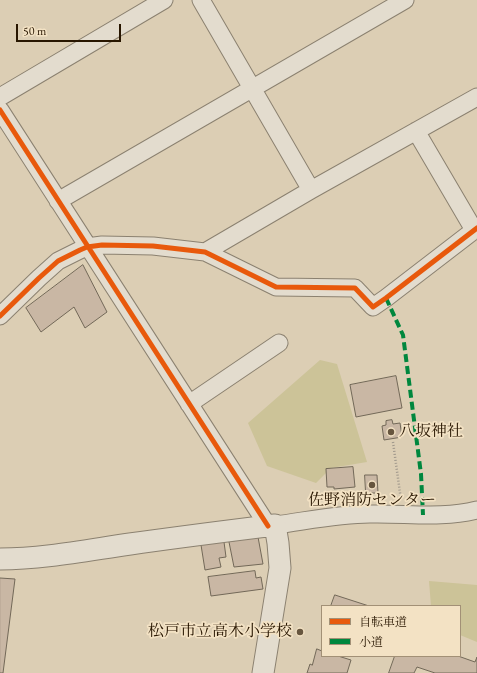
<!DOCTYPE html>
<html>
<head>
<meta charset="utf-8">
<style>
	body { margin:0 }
	#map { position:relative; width:477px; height:673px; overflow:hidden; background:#dcceb4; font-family:"EB Garamond","Noto Serif JP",serif }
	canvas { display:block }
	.legend { position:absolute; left:321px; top:605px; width:140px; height:52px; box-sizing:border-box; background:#f3e2c4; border:1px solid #a29076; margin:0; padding:5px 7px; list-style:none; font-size:12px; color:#281600 }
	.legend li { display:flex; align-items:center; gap:8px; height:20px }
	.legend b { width:20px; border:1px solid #a29076 }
	.scale { position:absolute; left:16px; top:24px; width:105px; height:18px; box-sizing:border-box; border:2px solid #281600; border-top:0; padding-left:5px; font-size:12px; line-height:14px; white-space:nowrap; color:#281600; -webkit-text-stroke:3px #f3e2c4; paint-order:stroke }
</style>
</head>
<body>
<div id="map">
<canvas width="477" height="673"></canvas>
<ul class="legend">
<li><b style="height:5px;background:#e8590c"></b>自転車道</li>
<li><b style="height:5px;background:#00873e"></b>小道</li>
</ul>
<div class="scale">50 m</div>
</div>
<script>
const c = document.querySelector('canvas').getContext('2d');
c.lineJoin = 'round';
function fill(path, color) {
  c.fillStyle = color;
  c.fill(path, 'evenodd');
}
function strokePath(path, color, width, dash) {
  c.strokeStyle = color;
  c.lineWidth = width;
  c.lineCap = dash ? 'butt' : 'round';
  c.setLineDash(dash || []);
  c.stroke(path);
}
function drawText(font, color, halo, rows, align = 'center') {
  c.font = font + ' "EB Garamond","Noto Serif JP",serif';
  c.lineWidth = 3.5;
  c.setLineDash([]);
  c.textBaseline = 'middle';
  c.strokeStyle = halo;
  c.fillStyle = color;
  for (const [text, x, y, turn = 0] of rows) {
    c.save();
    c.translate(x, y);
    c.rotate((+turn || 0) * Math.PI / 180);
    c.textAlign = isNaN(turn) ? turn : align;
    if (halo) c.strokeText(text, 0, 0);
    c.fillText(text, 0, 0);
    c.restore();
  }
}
fill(new Path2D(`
	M320 360 337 364 367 462 331 468 316 483 267 466 248 423Z
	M429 581 477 585V642L460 635V606H431Z`), '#ccc398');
const building = new Path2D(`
	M83 265 107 312 85 328 74 307 41 332 26 308Z
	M396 376 402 408 356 417 350 385Z
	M392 420 393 424 400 423 402 437 384 440 382 426 386 425V421Z
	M353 467 355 487 334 489V487H327L326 469Z
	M365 475H377L378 493H366Z
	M361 496V506L350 507 349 497Z
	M258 537 263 564 234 567 229 542Z
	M224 542 226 557 219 558 221 567 205 570 201 545Z
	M255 571 256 578 261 577 263 589 211 596 208 577Z
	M0 578 15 579 3 673H0Z
	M335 595 369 606H331Z
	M317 649 322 651V656H338L351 660 347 673H307L310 664 312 665Z
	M395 656H458L475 662 477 657V673H435L417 667 414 673H389Z`);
fill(building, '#c9b7a4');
strokePath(building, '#726858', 1);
const minor = new Path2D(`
	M201 0 311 190
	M0 97 164 0
	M0 110 268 526
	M416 131 474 230
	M58 201 405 0
	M205 252 311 190 477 97
	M0 316 39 278 58 261 80 250 87 247 102 245 153 246 205 252 276 287 355 288 373 307 386 298 477 228
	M189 404 279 343
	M275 525C306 521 338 514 370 514 406 513 442 519 477 510`);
const tertiary = new Path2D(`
	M0 559C43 559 88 550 130 544 178 537 227 531 275 525L278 543 280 568 263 673`);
strokePath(minor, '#8b8170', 19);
strokePath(tertiary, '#8b8170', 23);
strokePath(new Path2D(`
	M393 442 401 500`), '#9f978b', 2.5, [1, 2]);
strokePath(minor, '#e3dcce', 17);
strokePath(tertiary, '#e3dcce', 21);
strokePath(new Path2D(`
	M386 298 403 335 421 474 423 515`), '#00873e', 4, [8, 4]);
strokePath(new Path2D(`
	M0 110 268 526
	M0 316 39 278 58 261 80 250 87 247 102 245 153 246 205 252 276 287 355 288 373 307 386 298 477 228`), '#e8590c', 5);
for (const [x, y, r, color] of [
	[391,432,4,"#67563f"],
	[372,485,4,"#67563f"],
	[300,632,4,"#67563f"]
]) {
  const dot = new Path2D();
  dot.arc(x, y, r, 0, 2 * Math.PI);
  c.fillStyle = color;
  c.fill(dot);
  strokePath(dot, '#f3e2c4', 1.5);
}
drawText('16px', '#281600', '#f3e2c4', [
	["八坂神社",399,432],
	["佐野消防センター",372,501,"center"],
	["松戸市立高木小学校",292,632,"right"]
], 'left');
</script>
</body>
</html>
